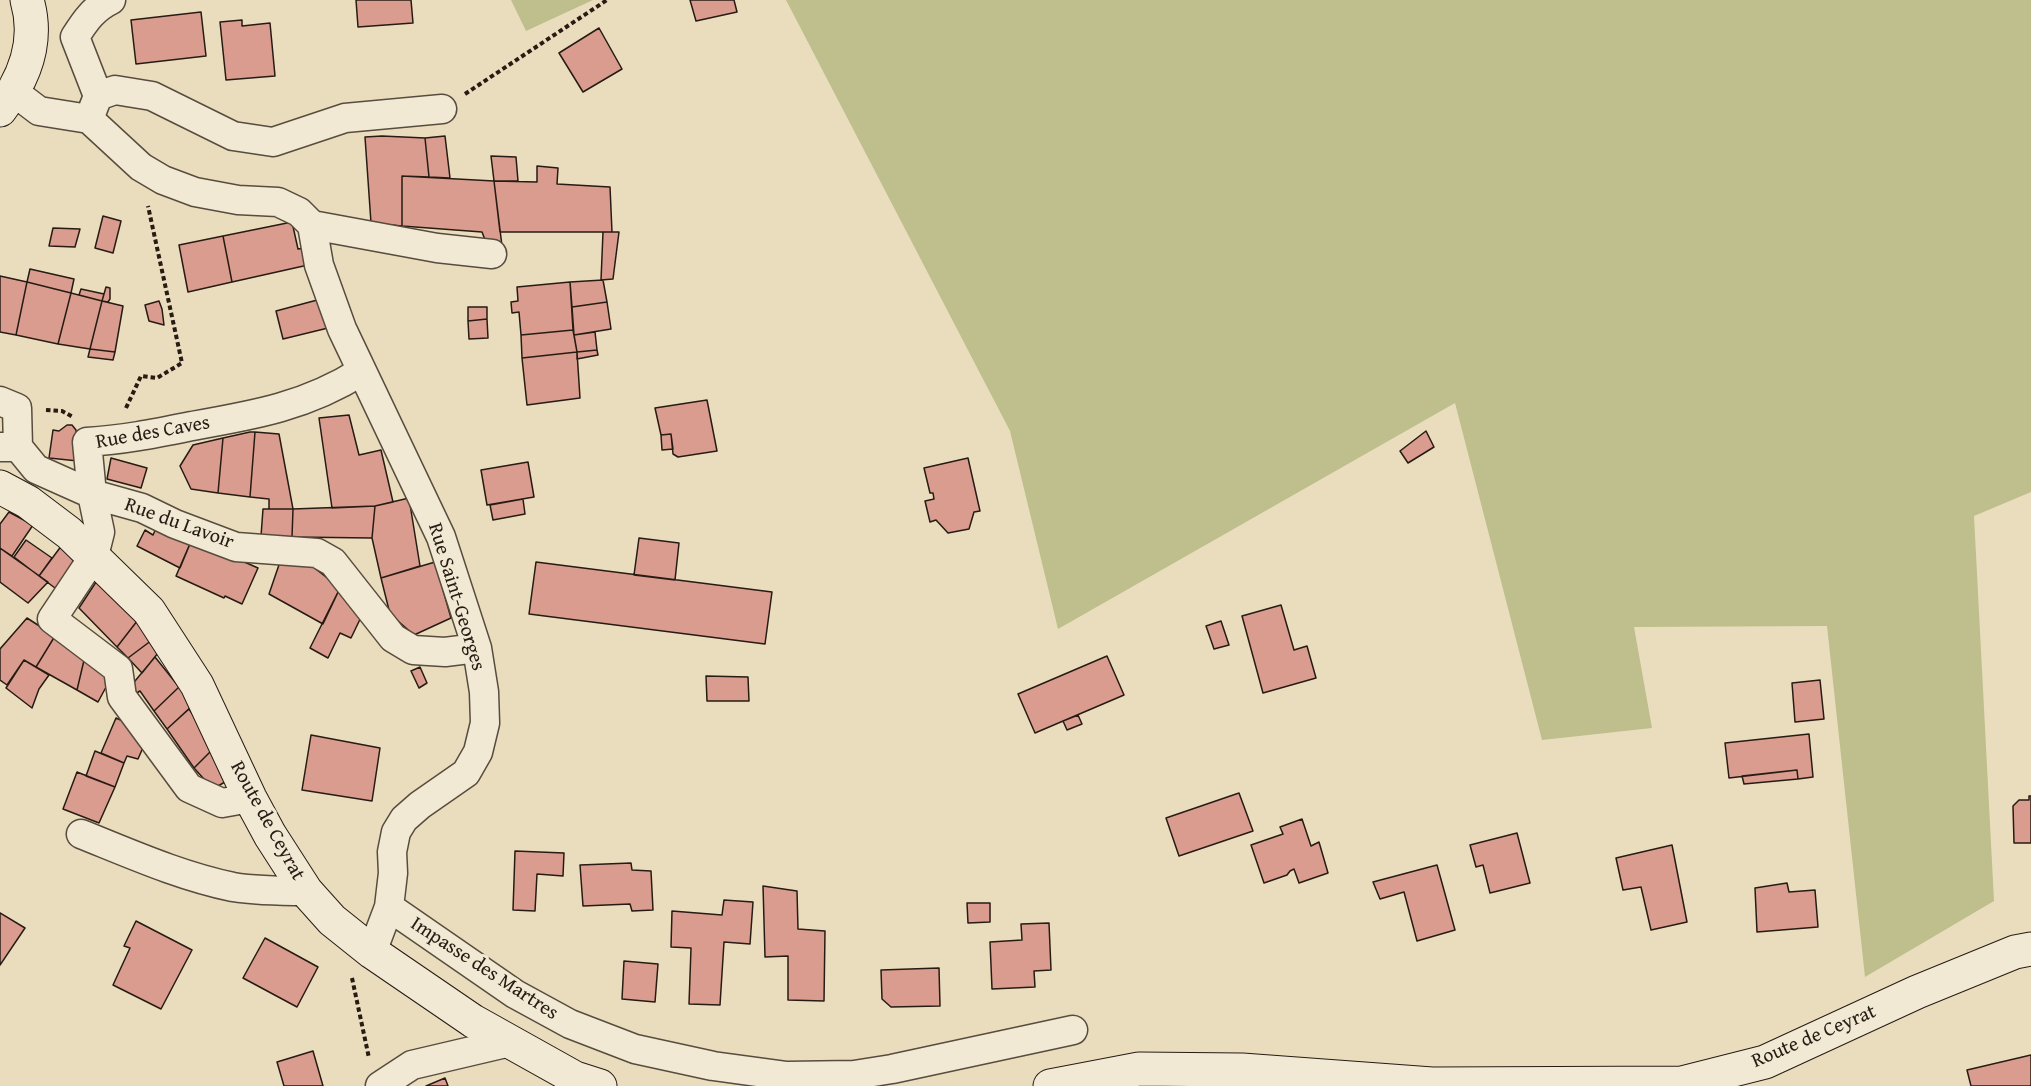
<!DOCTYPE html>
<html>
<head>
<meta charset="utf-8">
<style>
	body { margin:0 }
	canvas { display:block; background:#e9ddbd }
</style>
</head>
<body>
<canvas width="2031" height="1086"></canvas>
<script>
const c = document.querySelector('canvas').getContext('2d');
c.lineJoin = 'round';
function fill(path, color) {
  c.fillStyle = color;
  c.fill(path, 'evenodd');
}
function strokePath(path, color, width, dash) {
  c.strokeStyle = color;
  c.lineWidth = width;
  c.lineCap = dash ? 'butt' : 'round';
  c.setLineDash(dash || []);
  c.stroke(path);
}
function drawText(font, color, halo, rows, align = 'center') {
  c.font = font + ' "Gentium Book Plus",serif';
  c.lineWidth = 6;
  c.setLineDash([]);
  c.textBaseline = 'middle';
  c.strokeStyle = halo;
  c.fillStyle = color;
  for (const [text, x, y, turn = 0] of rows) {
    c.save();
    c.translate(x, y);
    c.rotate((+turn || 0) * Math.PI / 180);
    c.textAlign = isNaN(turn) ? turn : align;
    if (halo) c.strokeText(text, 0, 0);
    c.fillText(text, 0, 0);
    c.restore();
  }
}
fill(new Path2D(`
	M511 0H593L526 31Z
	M786 0H2031V492L1974 516 1994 901 1865 977 1827 626 1634 627 1652 728 1542 740 1455 403 1058 629 1010 431Z`), '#bebf8c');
const building = new Path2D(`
	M356 0H411L413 23 358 27Z
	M690 0H734L737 12 696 21Z
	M201 12 206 56 136 64 131 20Z
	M242 20V26L270 23 275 76 226 80 220 22Z
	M599 28 622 69 583 92 559 53Z
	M382 136 425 138 429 177 402 176V226L371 223 365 137Z
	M445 136 450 178 429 177 425 138Z
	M491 156 516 157 518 181H494Z
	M537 166 558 168 557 184 610 187 612 232H500L494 181 537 182Z
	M402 176 494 181 502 246 487 245 482 232 402 226Z
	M103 216 121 221 113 253 95 248Z
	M292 222 298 249 305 248 308 265 232 282 223 236Z
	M53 228 80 229 75 247 49 246Z
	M603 232H619L613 279 601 280Z
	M223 236 232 282 188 292 179 245Z
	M30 269 74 279 71 293 27 282Z
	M0 276 27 282 16 335 0 332Z
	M603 280 607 302 572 307 570 282Z
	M27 282 71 293 58 344 16 335Z
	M570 282 573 330 521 335 519 312 512 313 511 302 518 301 517 287Z
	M106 287 110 288V299L108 302 102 301Z
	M81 289 104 294 102 301 79 295Z
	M71 293 102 301 90 349 58 344Z
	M321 299 328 328 283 339 276 311Z
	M102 301 123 306 115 352 90 349Z
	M159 301 162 309 164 325 149 321 145 305Z
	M607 302 611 329 574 335 572 307Z
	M468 307H487V319L468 321Z
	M487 319 488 338 469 339 468 321Z
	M573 330 577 352 522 358 521 335Z
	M595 332 597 350 577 352 574 335Z
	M90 349 115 352 113 360 88 357Z
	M597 350 598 355 577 359V352Z
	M577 352 580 398 527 405 522 358Z
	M707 400 717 451 678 457 673 454 671 434 661 435 655 408Z
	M349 415 359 455 381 450 393 502 375 506 332 508 319 418Z
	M67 425H72L76 430 78 461 49 458 53 430 59 431Z
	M1426 431 1434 447 1408 463 1400 451Z
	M250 432H255L250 497 218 493 223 438Z
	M255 432 279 434 293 509H269V499L250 497Z
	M671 434 673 449 662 450 661 435Z
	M223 438 218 493 191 489 180 466 193 445Z
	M111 458 147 468 141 488 107 479Z
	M968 458 980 511 974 512 969 529 948 533 936 520 930 522 925 501 934 499 933 493H930L924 468Z
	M528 462 534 497 487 505 481 470Z
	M409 498 420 566 381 578 372 538 375 506Z
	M523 499 525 514 493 520 490 505Z
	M375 506 372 538 292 537 293 509Z
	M263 509H293L292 537 261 536Z
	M9 512 33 525 12 556 0 548V524Z
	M158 524 192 539 180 568 137 546 145 530 153 535Z
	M639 538 679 543 675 580 634 575Z
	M192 539 258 568 242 604 225 596 224 598 176 576Z
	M26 540 52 558 39 576 14 557Z
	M62 545 82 560 59 591 39 576Z
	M0 548 48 582 28 603 0 582Z
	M282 556 312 566 340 588 323 624 269 594Z
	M435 562 451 618 414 635 390 614 381 578Z
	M536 562 772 592 765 644 529 614Z
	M100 576 141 616 117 647 79 608Z
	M340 588 365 609 351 638 340 633 328 658 310 648Z
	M1281 605 1294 650 1307 646 1316 678 1263 693 1242 616Z
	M141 616 152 640 128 658 117 647Z
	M27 618 55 636 36 667 24 660 7 685 0 680V649Z
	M1221 621 1229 645 1214 649 1206 626Z
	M55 636 85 656 77 690 36 667Z
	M152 640 158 653 142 673 128 658Z
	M85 656 112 676 98 702 77 690Z
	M1107 656 1124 695 1035 733 1018 694Z
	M155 657 179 687 154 711 140 691 135 694 130 687Z
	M24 660 49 675 39 689 32 708 6 688Z
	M420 667 427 683 419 688 411 671Z
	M706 676 748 677 749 701H707Z
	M1820 680 1824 719 1795 722 1792 683Z
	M179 687 193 705 167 729 154 711Z
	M189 709 215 747 194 768 167 729Z
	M1078 715 1082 724 1067 730 1063 721Z
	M116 718 141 729 145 743 138 759 127 756 124 763 101 753Z
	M1809 734 1813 777 1798 779 1797 770 1729 778 1725 743Z
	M311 735 380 748 372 801 302 790Z
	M215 747 230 779 213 789 194 768Z
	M95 751 124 763 115 787 86 776Z
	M1797 770 1798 779 1744 784 1742 776Z
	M77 772 115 787 99 823 63 809Z
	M1239 793 1253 831 1179 856 1166 818Z
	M2029 796H2031V843H2014L2013 806 2019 800H2029Z
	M1302 819 1311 846 1319 842 1328 873 1299 883 1294 869 1290 871 1287 875 1264 883 1251 845 1283 834 1280 827Z
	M1517 833 1530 883 1490 893 1483 865 1476 867 1470 845Z
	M1672 845 1687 922 1651 930 1641 887 1623 890 1616 858Z
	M515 851 564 853 563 876 537 874 535 911 513 910Z
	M631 863 632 870 651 871 653 910 632 911 630 904 583 906 580 865Z
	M1437 865 1455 930 1417 941 1404 892 1380 899 1373 882Z
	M1787 883 1789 892 1815 890 1818 927 1757 932 1755 888Z
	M763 886 797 891 798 929 825 931 824 1001 788 1000V956L765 957Z
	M724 900 753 902 750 944 724 942 720 1005 689 1004 691 948 671 947 672 911 722 915Z
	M967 903H990V922L968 923Z
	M0 913 25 928 0 965Z
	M136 921 192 950 161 1009 113 985 130 948 124 946Z
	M1049 923 1051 970 1034 971 1035 987 992 989 990 942 1022 940 1021 924Z
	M265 938 318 967 297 1007 243 978Z
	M624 961 658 964 655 1002 622 999Z
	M939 968 940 1006 891 1007 882 999 881 970Z
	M313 1051 323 1086H284L277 1062Z
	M2031 1055V1086H1971L1967 1070Z
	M445 1078 448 1086H426Z`);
fill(building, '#d99c8f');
strokePath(building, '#271b14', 1.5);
const street = new Path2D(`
	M14 92 39 111 89 119 141 167 163 180 195 192 238 200 278 202 299 212 312 225
	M98 96 75 37C85 21 94 8 111 0
	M89 119 98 96 115 90 152 96 233 136 273 142 345 118 442 109
	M312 225 319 265 342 329 441 537 477 648 484 692 485 723 478 752 466 773 420 805 404 819 396 832 392 852 393 873 389 907 372 952
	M312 225 437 248 492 254
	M0 401 17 408 18 447H0
	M18 447 36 469 92 494 142 508 175 524 236 547 317 553 333 562 393 638 413 650 445 652 477 648
	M250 798 222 803 189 788 122 697 118 669 52 619 94 556 100 532 92 494 87 442C123 440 157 433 192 426 255 415 307 406 362 371
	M81 834C131 854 180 876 233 887 257 891 282 891 306 891
	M389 907 515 994 570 1024 635 1049 713 1066 787 1076 854 1075 892 1069 1073 1030
	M380 1086 412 1065 510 1042`);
const secondary = new Path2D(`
	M0 110C25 78 39 41 27 0
	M0 487 28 502 69 533 149 611 197 685 250 798 270 835 306 891 332 920 372 952 473 1021 575 1078 600 1086
	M1050 1086 1139 1069 1242 1070 1432 1084 1682 1083 1765 1062 1917 992 2015 952 2031 949`);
strokePath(street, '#584c3e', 31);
strokePath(secondary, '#271b14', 35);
strokePath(new Path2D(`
	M465 94 607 0
	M126 408 141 376 157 378 182 363 148 206
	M46 410 62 411 73 417
	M352 978 369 1058`), '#271b14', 4, [4.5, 3]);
strokePath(street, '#f1e9d4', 28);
strokePath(secondary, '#f1e9d4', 33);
drawText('20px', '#271b14', '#f1e9d4', [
	["Rue des Caves",153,433,-10],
	["Rue du Lavoir",179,524,20],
	["Rue Saint-Georges",456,597,73],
	["Route de Ceyrat",267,821,61],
	["Impasse des Martres",484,969,33],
	["Route de Ceyrat",1814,1037,-23]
]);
</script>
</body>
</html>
